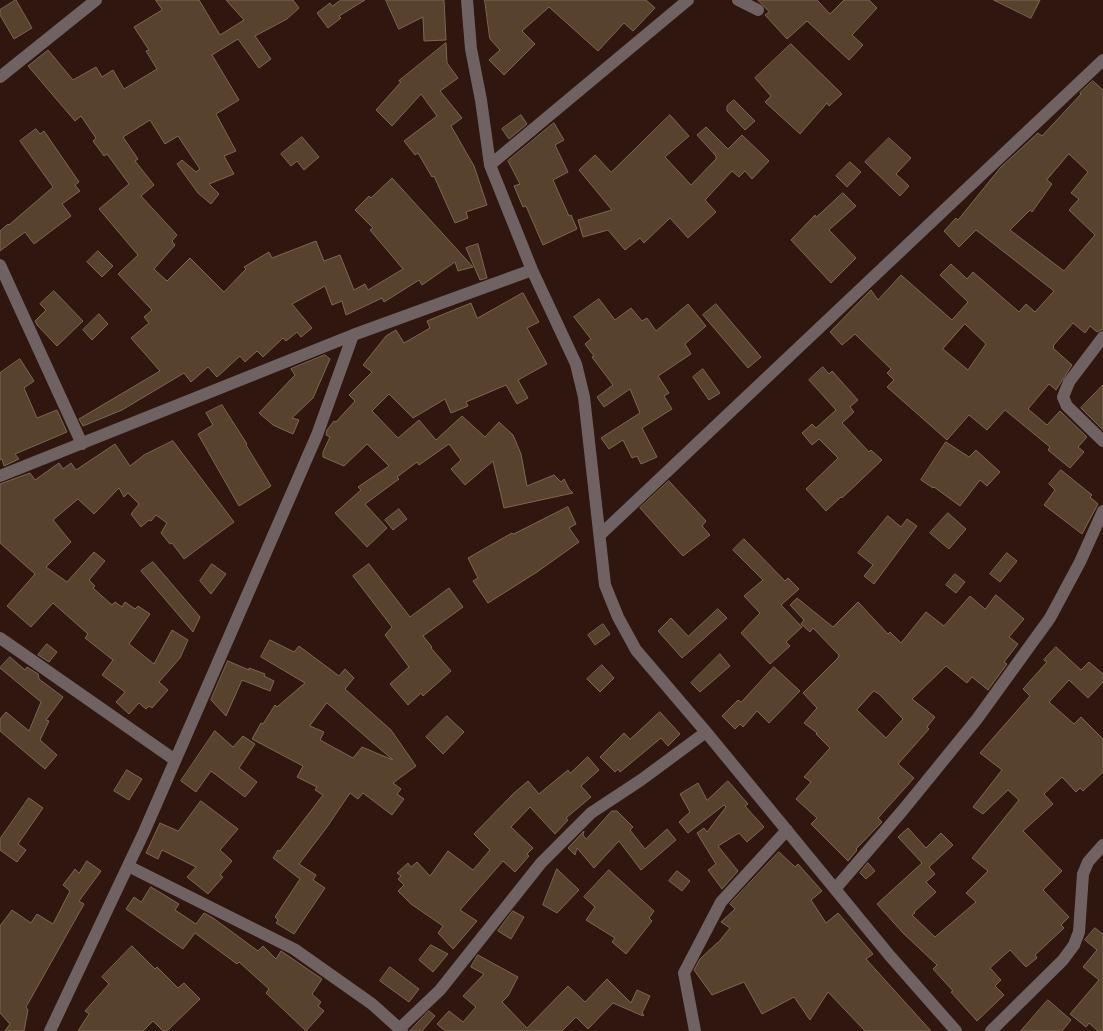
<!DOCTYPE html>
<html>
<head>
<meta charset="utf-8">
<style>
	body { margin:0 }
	canvas { display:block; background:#2f160e }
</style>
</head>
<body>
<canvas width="1103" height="1031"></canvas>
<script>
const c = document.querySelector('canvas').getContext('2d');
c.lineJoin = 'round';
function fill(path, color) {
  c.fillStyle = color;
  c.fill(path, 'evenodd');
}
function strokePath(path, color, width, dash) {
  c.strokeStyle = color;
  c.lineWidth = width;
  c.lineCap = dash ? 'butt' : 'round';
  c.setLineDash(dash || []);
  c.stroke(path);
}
const building = new Path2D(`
	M16 0 32 28 14 39 0 15V10Z
	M156 0H199L220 35 244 20 226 0H293L299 8 287 19 255 36 271 59 259 68 238 39 212 55 239 100 216 114 236 151 224 156 234 174 209 184 219 194 211 204 198 193 177 164 182 160 196 172 200 169 178 136 165 144 150 120 123 137 138 159 135 161 154 185 141 196 177 235 172 241 175 245 154 269 167 281 190 258 224 292 246 269 244 267 269 252 272 258 316 241 324 261 340 255 354 290 365 284 368 290 403 269 370 230 373 228 355 210 369 196 371 198 392 178 473 267 458 271 455 262 422 285 419 280 384 302 382 298 346 315 342 301 332 305 325 286 292 304 312 328 301 337 297 332 286 341 283 338 263 357 257 351 245 362 240 356 217 377 208 367 191 382 184 373 122 410 83 426 79 419 160 371 131 338 149 323 144 317 152 310 118 274 138 255 99 209 129 184 107 154 104 156 93 141 96 138 81 116 75 121 28 66 48 50 73 80 96 67 102 77 113 70 124 89 157 69 146 51 149 50 134 27 162 10Z
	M341 0H365L339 16 341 18 328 28 317 13 330 3 332 6Z
	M386 0H444L446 40 424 41 423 17 399 29Z
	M485 0H646L655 8 633 31 624 23 598 51 549 7 522 31 535 44 504 75 489 60 500 50 490 39Z
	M758 0H817L830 14 844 0H869L877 8 852 35 863 45 849 60 807 21 787 39 765 15 769 12Z
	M994 0H1040L1031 18Z
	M446 43 447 63 458 78 440 91 462 118 451 126 474 166 487 205 466 212 468 218 455 223 434 176 432 177 418 153 415 155 404 141 437 116 421 94 392 126 376 110 401 82 399 81Z
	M791 44 842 94 829 106 827 103 800 134 765 102 771 96 755 78Z
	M1093 81 1103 90V329L1097 332 1090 326 1085 333 1073 323 1053 346 1054 347 1053 348 1072 365 1056 390 1049 384 1028 409 1047 425 1060 411 1087 437 1078 447 1084 452 1070 468 1048 450 1050 447 1005 410 987 430 969 415 947 440 887 387 894 380 887 373 891 369 855 334 842 345 830 332 871 290 878 300 901 275 952 320 968 302 940 275 951 264 967 279 973 272 1019 312 1026 304 1035 312 1054 291 976 230 959 247 944 231 956 218 958 220 1001 167 1038 133 1042 136 1081 94 1080 93ZM1069 154 1088 172 1071 193 1079 199 1069 210 1095 235 1064 271 1010 230 1030 210 1032 212 1052 184 1047 180ZM965 324 986 344 968 370 943 349Z
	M734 100 755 121 745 130 727 111V106Z
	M521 115 527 124 509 139 502 129Z
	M670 115 689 136 665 157 691 185 716 159V156L697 135 706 127 728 149 742 135 769 161 752 179 745 171 739 177 732 171 705 200 716 212 688 238 670 218 644 243 640 238 625 250 608 230 583 237 578 220 612 210 579 170 595 155 611 172Z
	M554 123 564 140 555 145 568 172 553 180 569 216 571 215 577 229 543 245 526 206 523 207 514 186 520 184 508 161Z
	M36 129 40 134 44 131 79 182 75 185 80 191 62 204 71 216 34 244 25 232 0 251V231L8 224 9 225 53 187 20 141Z
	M302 137 319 157 304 170 297 161 291 166 281 154Z
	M889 138 911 158 896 174 909 186 900 196 865 162Z
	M850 162 861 172 847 187 836 176Z
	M843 193 856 206 829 230 856 258 831 283 791 240 815 215 816 217Z
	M478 244 487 278 480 280 466 248Z
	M98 251 113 266 102 277 87 262Z
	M54 291 83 321 57 346 37 325 35 321 46 310 40 304Z
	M523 293 539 322 527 328 547 364 518 380 528 398 517 404 506 385 466 402 468 406 451 413 445 399 413 418 389 394 372 411 398 438 419 420 436 440 462 416 485 437 499 422 513 435 521 454 527 486 554 475 561 482 564 479 569 489 573 493 504 508 493 461 465 485 451 469 461 460 449 444 419 465 417 462 397 477 399 479 365 504 387 528 367 547 335 513 361 490 358 487 389 466 367 444 344 466 323 457V452L330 437 326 435 327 430 334 421 336 422 355 401 349 395 372 372 363 365 386 336 396 330 404 343 430 328 427 321 471 303 477 318Z
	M599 299 615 320 631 308 642 321 647 318 656 331 688 304 706 326 685 344 691 354 658 376 669 393 664 396 672 409 642 428 657 457 641 464 637 456 632 458 623 440 609 449 601 438 640 413 630 389 604 407 597 397 613 385 592 357 594 356 585 344 591 339 574 317Z
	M716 304 761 357 748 368 703 315Z
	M99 314 108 324 92 340 83 330Z
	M325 355 330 359 313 398 292 418 299 420 293 434 273 425 259 413 295 375 291 369Z
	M20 359 34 381 24 388 37 418 57 410 67 432 15 454 19 459 4 466 2 459 0 460V373Z
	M823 367 829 374 832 371 858 400 850 407 854 412 842 423 869 452 871 450 882 460 842 498 841 497 826 511 806 489 838 458 819 439 812 445 802 433 812 424 816 428 836 410 809 380Z
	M703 369 720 393 709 400 693 377Z
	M1103 385V430L1081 408Z
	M222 405 247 444 246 445 271 486 239 506 198 434 213 425 206 413Z
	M173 441 234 522 184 559 172 543 170 544 161 533 167 523 156 515 151 521 149 520 141 527 131 514 139 504 128 493 124 497 119 488 94 514 78 499 53 520 71 542 46 567 67 582 94 552 105 561 89 580 95 586 93 588 112 605 115 602 122 607 125 602 135 609 138 606 150 614 129 644 154 664 172 630 188 640 180 658 159 682 168 690 152 708 149 706 146 709 139 703 129 714 116 702 125 692 102 675 113 660 85 638 88 634 53 603 31 627 7 606 35 574 0 543V484L30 473 35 480 59 463 63 469 71 463 76 470 115 444 130 466 144 455Z
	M946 442 969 457 976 450 1000 472 987 486 980 480 960 506 934 487 933 488 921 480Z
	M1061 470 1092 495 1090 497 1098 504 1082 534 1044 505 1055 490 1049 484Z
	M669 481 706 521 702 526 710 535 683 556 640 508Z
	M568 507 576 524 569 528 579 542 537 572 488 603 473 581 478 578 468 558 512 533 513 534Z
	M399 509 407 519 393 530 385 520Z
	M948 513 966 529 949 549 930 533Z
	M888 516 901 527 907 519 917 526 874 584 864 576 873 565 858 553Z
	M744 539 785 581 788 578 799 589 781 605 802 627 786 642 790 646 770 664 741 633 760 613 744 596 763 580 733 550Z
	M1007 553 1017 561 1000 582 990 574Z
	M153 562 200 617 193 632 141 571Z
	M212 564 226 574 211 594 200 581Z
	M369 564 410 617 449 588 463 607 423 636 432 647 431 648 451 671 423 696 421 693 408 705 390 684 409 667 385 635 392 627 353 576Z
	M955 574 965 582 956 593 946 585Z
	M996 595 1024 619 1009 637 1018 644 1004 662 1007 664 988 690 972 677 967 683 946 666 912 699 935 717 927 727 929 729 898 764 914 778 878 818 882 822 856 849 857 850 848 861 811 824 817 818 796 799 811 782 804 777 830 748 816 734 817 733 804 723 817 708 803 693 838 658 839 655 813 628 810 632 801 624 804 620 790 605 797 598 833 627 858 602 888 634 890 632 901 643 926 612 944 626 970 596 985 609ZM874 691 879 694 903 719 886 738 857 710Z
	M718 609 727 618 682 658 658 631 671 618 688 636Z
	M603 624 610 634 595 645 588 635Z
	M270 640 294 652 299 646 339 676 345 669 354 678 345 689 391 730 416 766 393 783 401 789 397 794 404 799 392 815 363 793 358 799 350 793 327 827 299 864 316 875 313 880 325 888 294 934 276 923 278 920 275 917 300 879 273 858 278 850 280 851 323 795 315 790 317 787 297 777 303 766 252 739 261 723 263 724 275 705 277 707 305 683 261 657ZM327 703 373 743 393 760 362 747 353 758 320 740 324 732 310 726Z
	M47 644 57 652 49 662 38 655Z
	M1056 647 1081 670 1089 662 1103 674V682L1088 698 1069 680 1049 702 1074 724 1081 717 1103 739V772L1083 791 1080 788 1076 792 1062 777 1044 794 1053 804 1023 831 1062 871 1043 890 1069 917 1061 925 1064 928 1035 955 1037 958 1026 967 1010 950 990 968 1001 980 995 986 1004 995 977 1021 951 992 953 991 933 969 937 965 903 933 877 904 922 863 898 837 908 828 926 848 941 833 953 845 929 867 935 874 926 882 936 892 914 912 915 913 912 915 935 937 976 902 966 893 988 871 972 858 1019 800 1008 790 983 814 973 807 1002 770 980 753 1030 696 1023 689 1047 662 1044 660Z
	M720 654 730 666 700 692 691 683Z
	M10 657 25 670 27 667 38 674 39 679 63 697 46 720 49 721 40 740 57 755 45 769 0 731V719L6 712 29 731 41 702 0 668Z
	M228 661 249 670V668L265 674 264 676 274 681 270 691 242 680 226 716 211 700Z
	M602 665 614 678 600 692 587 679Z
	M774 667 800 691 769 723 757 711 743 727 740 724 735 729 722 716 738 700 741 702Z
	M660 712 680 734 668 746 661 738 620 772 618 769 615 772 600 757 624 733 630 739Z
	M447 716 464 732 443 754 426 737Z
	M215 731 233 747 243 736 255 744 239 768 257 782 245 797 211 771 196 792 181 781Z
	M588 757 599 770 581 786 591 797 566 818 568 820 555 834 530 807 511 827 533 848 527 854 529 856 515 872 503 861 460 910 477 921 453 949 438 933 443 926 411 904 398 891 404 885 398 879 401 876 397 873 408 863 411 867 417 862 430 876 448 851 473 870 490 850 474 834 514 793 528 781 539 794 568 770 570 773Z
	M127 770 142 779 129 800 114 791Z
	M728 781 748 804 745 806 764 827 747 842 739 833 718 846 738 871 722 889 708 870 716 864 697 833 704 828 707 832 726 807 724 805 688 833 679 822 690 812 680 794 698 783 707 800Z
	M29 798 43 808 18 844 26 850 17 862 0 850V839Z
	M201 801 238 829 220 850 232 861 220 875 223 877 208 894 187 877 196 867 162 850 158 859 146 853 160 823 178 831Z
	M612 811H617L633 827 630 830 645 849 667 829 676 840 641 870 619 841 594 868 577 848 575 855 568 848 584 831 583 835 586 839Z
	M779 852 795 867 798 864 822 891 811 900 826 923 838 913 873 954 866 959 931 1031H865L828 992 810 1020 794 997 762 1014 744 982 712 995 694 970 700 959 717 943H718L730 928 721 922 735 909 730 904Z
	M87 861 101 871 79 901 84 904 26 1007 28 1010 24 1031H5L10 1024 0 1013V926L12 910 31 923 37 914 53 924 70 891 63 885 75 869 79 873Z
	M868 863 875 871 866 879 860 873Z
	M557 869 579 890 557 913 543 905Z
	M609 870 654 911 649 918 652 921 626 954 612 942 615 938 586 920 595 907 584 897Z
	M677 871 690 881 682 891 669 881Z
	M151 887 179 904 175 910 196 924 204 913 213 918 258 951 263 946 276 959 281 951 322 979 312 994 321 1002 318 1006 324 1011 306 1031 266 993 269 989 239 962 237 964 195 933 183 949 126 909 134 897 141 902Z
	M513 911 524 917 511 939 498 931Z
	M1095 928 1103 934V1031H1098L1089 1023 1086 1027 1070 1014 1099 980 1083 967 1097 950 1085 940Z
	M431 945 448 954 433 972 419 960Z
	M132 946 155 969 157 967 178 988 184 983 200 999 167 1031H163L153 1021 143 1031H78L89 1014 85 1011 109 984 102 977Z
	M478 955 518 977 508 996 502 1002 527 1028 568 986 585 1002 607 979 631 1003 637 990 650 996 642 1013 644 1015 643 1016 613 1003 588 1029 576 1017 562 1031H445L437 1024 449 1011 463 1022 476 1007 463 996 484 974 471 967Z
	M390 967 419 989 409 1002 380 981Z
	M1048 1000 1071 1020 1062 1031H1021Z
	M429 1011 435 1016 422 1031H410Z`);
fill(building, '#57422e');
strokePath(building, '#7d6752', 1);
strokePath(new Path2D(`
	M467 0 471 49 481 100 490 165 532 270 576 364 584 397 605 585 618 617 636 650 706 732 890 956 956 1031
	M738 0 758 10
	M0 77 96 0
	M490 165 688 0
	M0 265 82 444
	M1103 337 1069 382 1063 397 1067 406 1103 441
	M0 476 353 335 532 270
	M600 535 1103 60
	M0 638 175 760
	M128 866 294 949 372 1004 402 1031
	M835 889 903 810 977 719 1050 618 1080 562 1103 511
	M400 1028 440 990 541 863 591 813 641 780 706 732
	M50 1031 144 832 317 435 353 335
	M695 1031 684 973 721 902 787 830
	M991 1031 1063 960 1074 945 1079 932 1083 874 1088 862 1103 845`), '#706162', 12);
</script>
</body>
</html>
